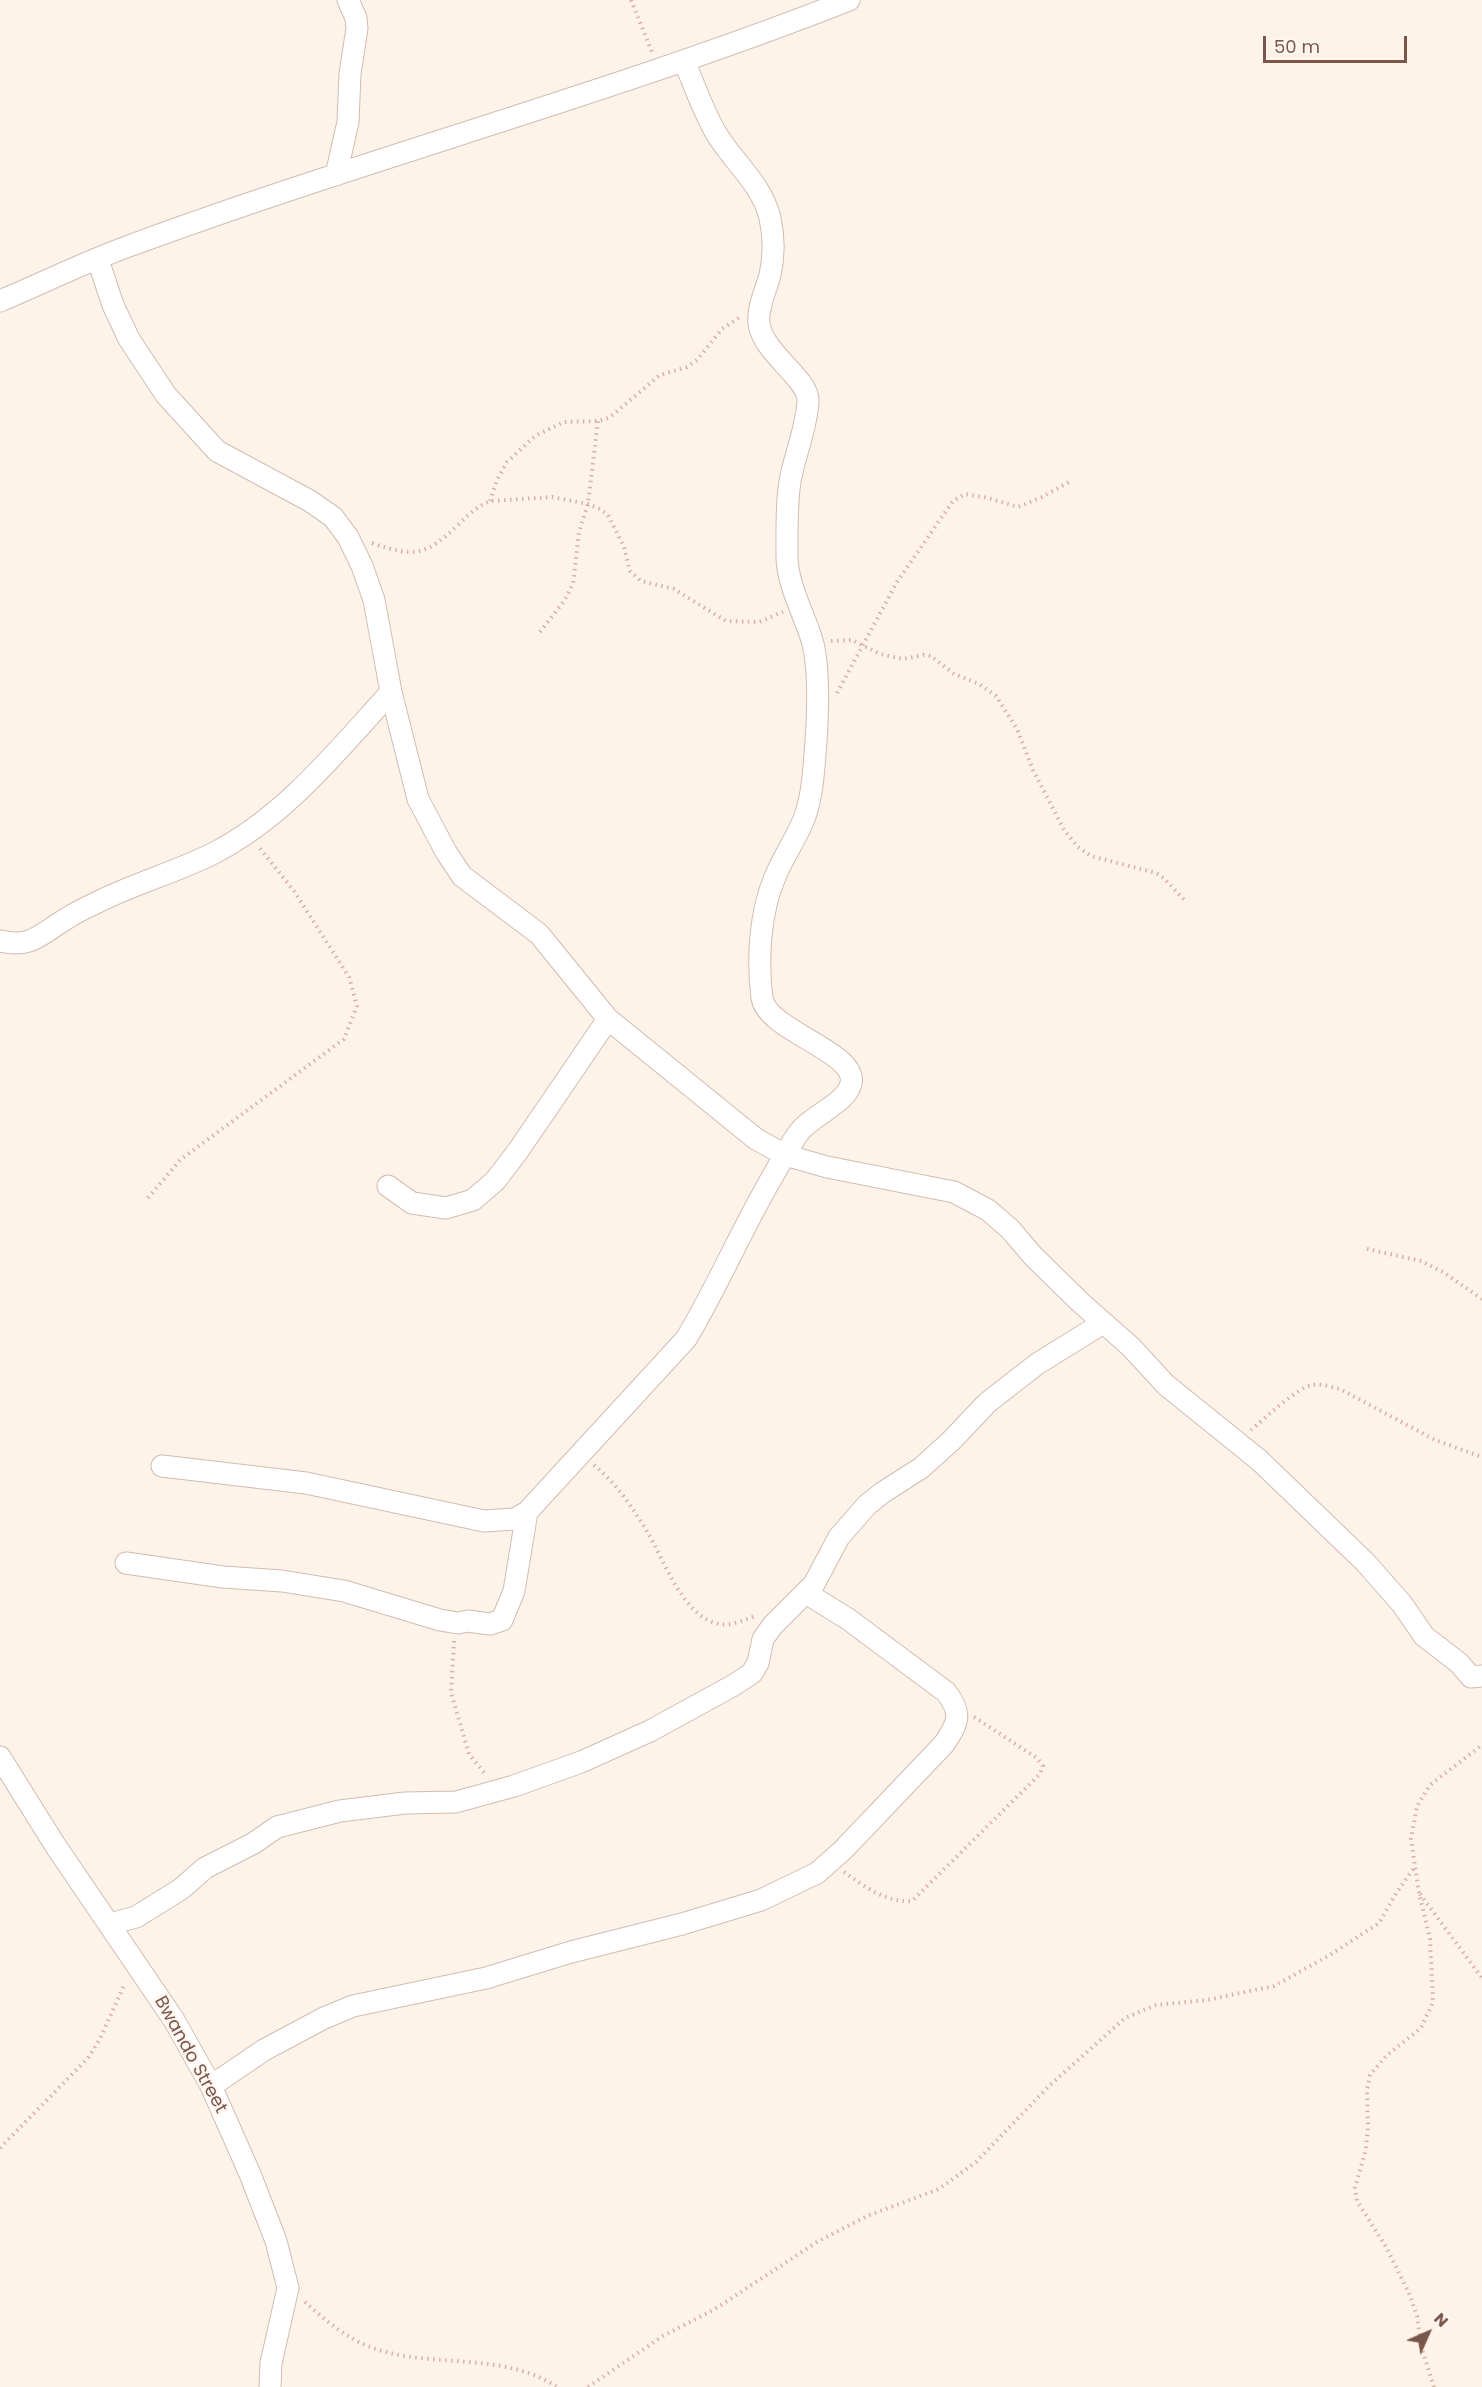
<!DOCTYPE html>
<html>
<head>
<meta charset="utf-8">
<style>
	body { margin:0 }
	#map { position:relative; width:1482px; height:2387px; overflow:hidden; background:#fdf3e9; font-family:Poppins,sans-serif }
	canvas { display:block }
	.north { position:absolute; left:1398px; top:2303px; width:60px; height:60px; -webkit-text-stroke:4px #fff7f0; paint-order:stroke; rotate:45deg; font-size:16px; font-weight:700; line-height:24px; text-align:center; color:#79564c }
	.north::after { content:''; display:block; margin:auto; width:21px; height:27px; background:#79564c; clip-path:polygon(50% 0,100% 100%,50% 72%,0 100%) }
	.scale { position:absolute; left:1263px; top:36px; width:144px; height:27px; box-sizing:border-box; border:3px solid #79564c; border-top:0; padding-left:8px; font-size:18px; line-height:21px; white-space:nowrap; color:#79564c; -webkit-text-stroke:4px #fff7f0; paint-order:stroke }
</style>
</head>
<body>
<div id="map">
<canvas width="1482" height="2387"></canvas>
<div class="north">N</div>
<div class="scale">50 m</div>
</div>
<script>
const c = document.querySelector('canvas').getContext('2d');
c.lineJoin = 'round';
function strokePath(path, color, width, dash) {
  c.strokeStyle = color;
  c.lineWidth = width;
  c.lineCap = dash ? 'butt' : 'round';
  c.setLineDash(dash || []);
  c.stroke(path);
}
function drawText(font, color, halo, rows, align = 'center') {
  c.font = font + ' Poppins,sans-serif';
  c.lineWidth = 4.5;
  c.setLineDash([]);
  c.textBaseline = 'middle';
  c.strokeStyle = halo;
  c.fillStyle = color;
  for (const [text, x, y, turn = 0] of rows) {
    c.save();
    c.translate(x, y);
    c.rotate((+turn || 0) * Math.PI / 180);
    c.textAlign = isNaN(turn) ? turn : align;
    if (halo) c.strokeText(text, 0, 0);
    c.fillText(text, 0, 0);
    c.restore();
  }
}
const minor = new Path2D(`
	M336 175 348 122 350 74 357 28 356 18 348 0
	M98 260 113 305 129 339 166 395 217 451 310 501 333 517 348 537 362 566 374 600 391 692 418 799 446 852 462 876 539 934 608 1019 756 1139 785 1155 827 1167 954 1192 988 1210 1010 1229 1033 1256 1080 1302 1131 1347 1166 1385 1259 1460 1365 1562 1402 1604 1424 1636 1459 1663 1471 1677 1482 1676
	M0 301C43 283 85 262 129 246 367 158 613 93 849 0
	M0 941C31 949 42 933 66 919 75 913 85 908 94 904 132 884 174 873 212 854 284 818 338 750 391 692
	M388 1186 412 1203 446 1208 473 1200 495 1181 518 1151 608 1019
	M162 1466 306 1483 484 1521 515 1519 527 1512 686 1339C718 1286 742 1228 774 1174 782 1160 790 1144 800 1131 813 1115 848 1102 851 1083 858 1052 767 1031 762 998 757 959 760 912 775 877 783 857 796 839 804 819 813 795 814 766 816 741 818 711 820 669 812 640 804 614 788 586 787 558 787 535 786 493 792 472 797 449 807 425 808 401 809 379 763 353 759 324 757 308 766 290 770 275 774 257 774 236 770 218 762 184 733 162 716 133 703 111 694 84 684 61
	M126 1563 223 1577 282 1581 344 1591 440 1620 458 1623 468 1621 490 1624 502 1620 514 1591 527 1512
	M0 1757 55 1845 174 2020 211 2086 250 2174 276 2241 288 2288 271 2363 270 2387
	M110 1924 136 1917 181 1889 205 1868 254 1843 277 1827 340 1811 405 1803 456 1802 514 1786 581 1762 650 1731 734 1685 752 1673 758 1663 763 1639 773 1625 814 1584 839 1537 867 1505 882 1493 921 1468 951 1441 987 1403 1037 1364 1103 1323
	M211 2086 264 2050 324 2018 353 2006 486 1978 571 1952 682 1924 761 1900 817 1873 843 1850 944 1744C958 1723 963 1714 946 1692L848 1619 806 1593`);
strokePath(minor, '#d2bcb1', 23);
strokePath(new Path2D(`
	M631 0 652 52
	M490 501 497 480 507 462 535 436 564 422 598 421 609 418 660 375 687 367 697 360 722 329 740 317
	M372 543C415 558 426 556 460 523 469 514 478 506 490 501L552 497 588 504 600 509 608 515 624 547 630 571 641 581 674 589 726 621 759 622 783 612
	M540 632 564 601 573 584 579 532 588 504 598 421
	M831 641 852 640 880 654 903 659 924 655 931 656 954 674 979 684 996 696 1017 729 1033 770 1064 830 1078 847 1091 856 1156 873 1164 878 1185 901
	M837 693 897 582 953 501 965 494 988 498 1018 507 1042 497 1071 481
	M148 1198 180 1160 344 1039 357 1006 349 977 294 891 259 847
	M1367 1249 1421 1261 1443 1272 1482 1299
	M1251 1430C1263 1420 1299 1386 1312 1385 1321 1383 1331 1387 1340 1389L1435 1440 1482 1457
	M594 1465C616 1483 633 1508 648 1533 664 1560 684 1619 720 1624 731 1626 745 1620 755 1616
	M454 1641 451 1693 469 1754 486 1775
	M844 1872C864 1886 886 1903 912 1901L1040 1774 1043 1766 1037 1758 974 1717
	M1420 1894 1482 1978
	M0 2148 88 2058 100 2039 125 1983
	M305 2302C325 2320 347 2339 373 2348 432 2369 503 2351 557 2387
	M588 2387 663 2336 715 2309 817 2242 867 2216 939 2189 976 2162 1050 2085 1125 2018 1156 2005 1207 2000 1274 1986 1330 1955 1379 1923 1397 1892 1414 1868
	M1434 2387 1422 2349 1417 2316 1409 2293 1386 2247 1357 2201 1355 2188 1366 2149 1368 2127 1367 2091 1370 2075 1386 2056 1421 2028 1433 2002 1430 1939 1419 1893 1411 1839 1417 1806 1430 1785 1482 1745`), '#d8b1a3', 4, [1.5, 4.5]);
strokePath(minor, '#fff', 21);
drawText('18px', '#79564c', '#fff7f0', [
	["Bwando Street",190,2055,61]
]);
</script>
</body>
</html>
